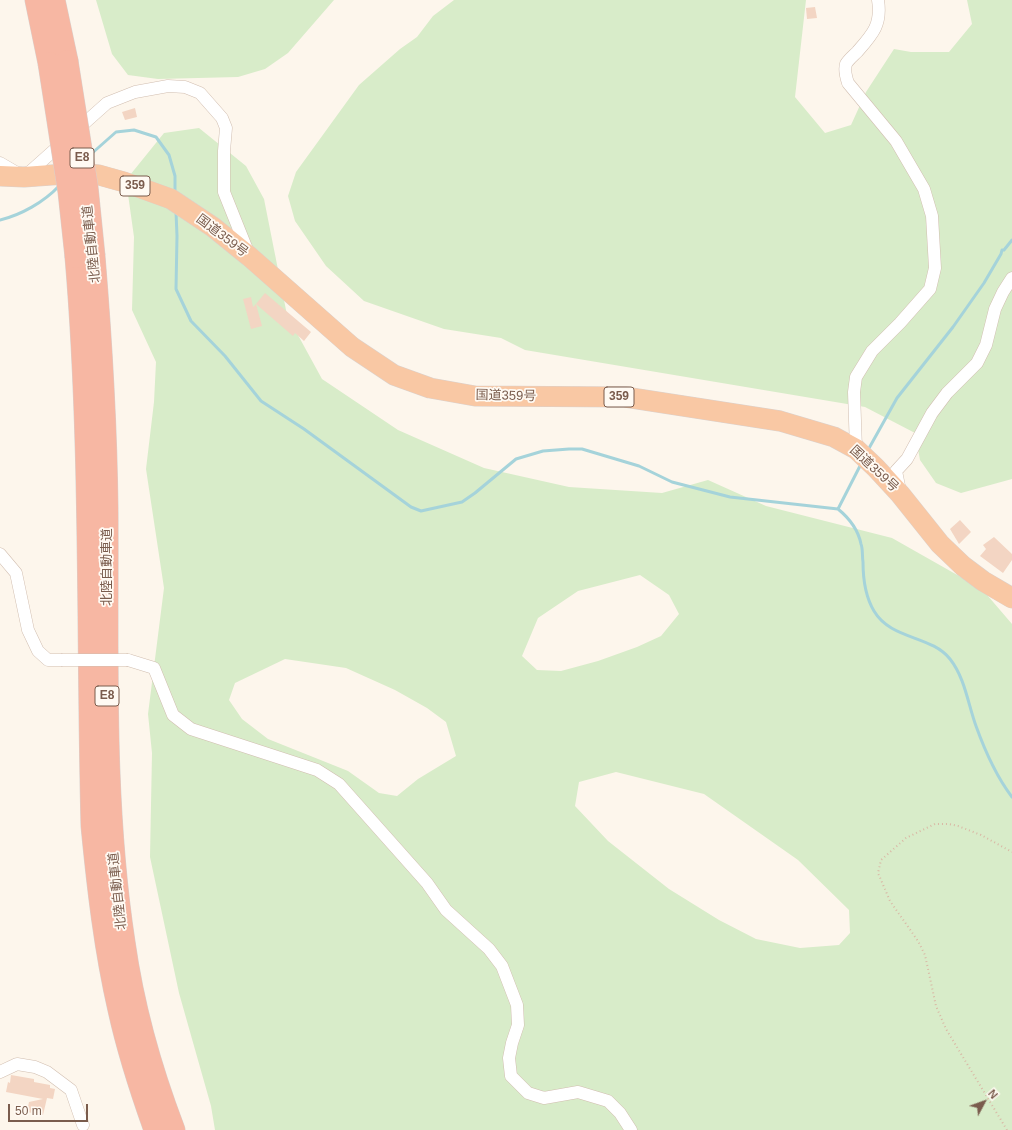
<!DOCTYPE html>
<html>
<head>
<meta charset="utf-8">
<style>
	body { margin:0 }
	#map { position:relative; width:1012px; height:1130px; overflow:hidden; background:#fdf6ec; font-family:Helvetica,sans-serif }
	canvas { display:block }
	.north { position:absolute; left:964px; top:1082px; width:40px; height:40px; -webkit-text-stroke:3px #fffaf3; paint-order:stroke; rotate:49deg; font-size:11px; font-weight:700; line-height:16px; text-align:center; color:#7a5c4d }
	.north::after { content:''; display:block; margin:auto; width:14px; height:18px; background:#7a5c4d; clip-path:polygon(50% 0,100% 100%,50% 72%,0 100%) }
	.scale { position:absolute; left:8px; top:1104px; width:80px; height:18px; box-sizing:border-box; border:2px solid #7a5c4d; border-top:0; padding-left:5px; font-size:12px; line-height:14px; white-space:nowrap; color:#7a5c4d; -webkit-text-stroke:3px #fffaf3; paint-order:stroke }
</style>
</head>
<body>
<div id="map">
<canvas width="1012" height="1130"></canvas>
<div class="north">N</div>
<div class="scale">50 m</div>
</div>
<script>
const c = document.querySelector('canvas').getContext('2d');
c.lineJoin = 'round';
function fill(path, color) {
  c.fillStyle = color;
  c.fill(path, 'evenodd');
}
function strokePath(path, color, width, dash) {
  c.strokeStyle = color;
  c.lineWidth = width;
  c.lineCap = dash ? 'butt' : 'round';
  c.setLineDash(dash || []);
  c.stroke(path);
}
function drawText(font, color, halo, rows, align = 'center') {
  c.font = font + ' Helvetica,"Noto Sans JP",sans-serif';
  c.lineWidth = 3.5;
  c.setLineDash([]);
  c.textBaseline = 'middle';
  c.strokeStyle = halo;
  c.fillStyle = color;
  for (const [text, x, y, turn = 0] of rows) {
    c.save();
    c.translate(x, y);
    c.rotate((+turn || 0) * Math.PI / 180);
    c.textAlign = isNaN(turn) ? turn : align;
    if (halo) c.strokeText(text, 0, 0);
    c.fillText(text, 0, 0);
    c.restore();
  }
}
fill(new Path2D(`
	M96 0H334L288 53 265 69 238 77 158 79 128 75 112 54Z
	M454 0H806L795 97 825 133 851 125 866 92 894 49 911 52H949L972 24 967 0H1012V479L961 493 936 483 920 460 915 433 865 407 525 350 501 338 444 329 364 301 326 266 295 221 288 196 296 172 359 85 400 49 417 37 433 16Z
	M199 128 246 166 264 199 287 315 322 379 398 430 484 468 569 487 662 493 708 480 766 506 892 538 982 589 1012 624V1130H215L211 1106 179 993 150 857 152 753 148 714 164 588 146 469 154 402 156 362 132 310 134 237 126 180 164 133ZM640 575 669 595 679 614 661 636 637 647 598 661 561 671 537 670 522 656 538 618 578 591ZM285 659 346 668 395 690 427 708 446 722 456 756 418 779 397 796 379 793 348 771 268 739 242 719 229 700 235 683ZM616 772 704 794 798 860 849 910 850 933 839 945 800 948 756 939 719 920 669 889 608 841 575 806 579 782Z`), '#d8ecc9');
strokePath(new Path2D(`
	M90 155 116 132 134 130 156 137 169 155 175 176V193
	M176 212 177 236 176 289 191 321 225 356 261 401 304 429 411 507 421 511 462 502 475 493 516 459 543 451 569 449H582L639 466 672 482 730 497 838 509C849 518 858 529 861 544 863 549 862 556 863 562 863 579 865 596 874 611 891 640 931 635 950 659 965 678 968 704 976 726 985 751 996 776 1012 797
	M0 220C21 215 44 202 59 186
	M868 450 897 398 953 327 984 283 1001 254 1002 250H1004L1012 240
	M838 509 861 464`), '#a5d3da', 3);
fill(new Path2D(`
	M815 7 817 18 807 19 806 8Z
	M135 108 137 117 125 120 122 112Z
	M265 293 311 332 304 341 295 333 293 336 256 304Z
	M251 297 253 307 256 304 262 326 251 329 243 299Z
	M960 520 971 532 959 544 950 529Z
	M994 537 1012 554V560L1003 573 980 556 986 549 983 545Z
	M11 1075 34 1079V1082L50 1085V1088L55 1089 53 1099 47 1098 43 1115 27 1112 29 1102 43 1099 6 1092 8 1082 10 1083Z`), '#f3d5c3');
const minor = new Path2D(`
	M0 163 24 177 107 103 135 92 168 86 185 87 200 93 222 118 226 128 224 151V192L248 252
	M856 449 854 392 856 377 872 351 900 323 930 289 935 268 932 216 924 189 896 141 848 83C846 77 844 70 846 64 848 60 853 56 857 52 872 35 882 25 878 0
	M900 491 896 471 907 459 932 413 947 393 977 363 986 345 995 309 1003 292 1012 278
	M0 554 16 573 28 630 38 651 48 660H61
	M128 660 154 668 173 715 191 729 317 770 339 784 427 883 446 910 489 949 502 966 517 1005 518 1025 512 1043 509 1058 511 1076 528 1093 544 1098 578 1092 608 1101 620 1113 631 1130
	M0 1072 17 1064 35 1067 47 1072 71 1090 83 1125`);
const trunk = new Path2D(`
	M0 176 24 177 79 173 99 175 124 182 171 199 213 227 250 257 352 347 394 375 430 388 475 396 625 397 780 421 834 437 856 449 876 468 900 494 940 544 963 566 983 581 1012 598`);
const motorway = new Path2D(`
	M36 0 49 63
	M54 0 67 61
	M94 256C101 340 106 424 107 508 108 652 102 798 124 942 133 1006 151 1070 174 1130
	M76 257C92 446 87 636 92 826 98 888 105 949 119 1010 128 1051 141 1091 155 1130`);
strokePath(minor, '#d1beb0', 13);
strokePath(trunk, '#dad1cd', 21);
strokePath(motorway, '#dad1cd', 23);
strokePath(new Path2D(`
	M1007 1130 946 1029 936 1006 925 955 918 941 890 901 878 873 881 860 906 838 935 824H949L958 826 981 835 1012 852`), '#d9b8a5', 2, [1, 3]);
strokePath(minor, '#fff', 12);
strokePath(trunk, '#f9c8a4', 20);
strokePath(motorway, '#f7b7a3', 22);
const minorBridge = new Path2D(`
	M61 660H128`);
const motorwayBridge = new Path2D(`
	M67 61 87 187 94 256
	M49 63 69 192 76 257`);
strokePath(minorBridge, '#d1beb0', 13, []);
strokePath(motorwayBridge, '#dad1cd', 23, []);
strokePath(minorBridge, '#fff', 12);
strokePath(motorwayBridge, '#f7b7a3', 22);
for (const [x, y, w] of [
	[82,158,24],
	[135,186,30],
	[619,397,30],
	[107,696,24]
]) {
  const box = new Path2D();
  box.roundRect(x - w / 2, y - 10, w, 20, 3);
  c.fillStyle = '#fffaf3';
  c.fill(box);
  strokePath(box, '#7a5c4d', 1);
}
drawText('bold 12px', '#7a5c4d', null, [
	["E8",82,158],
	["359",135,186],
	["359",619,397],
	["E8",107,696]
]);
drawText('13px', '#7a5c4d', '#fffaf3', [
	["国道359号",222,236,37],
	["北陸自動車道",92,244,-96],
	["国道359号",506,396,1],
	["国道359号",874,469,43],
	["北陸自動車道",107,567,-90],
	["北陸自動車道",118,891,-96]
]);
</script>
</body>
</html>
